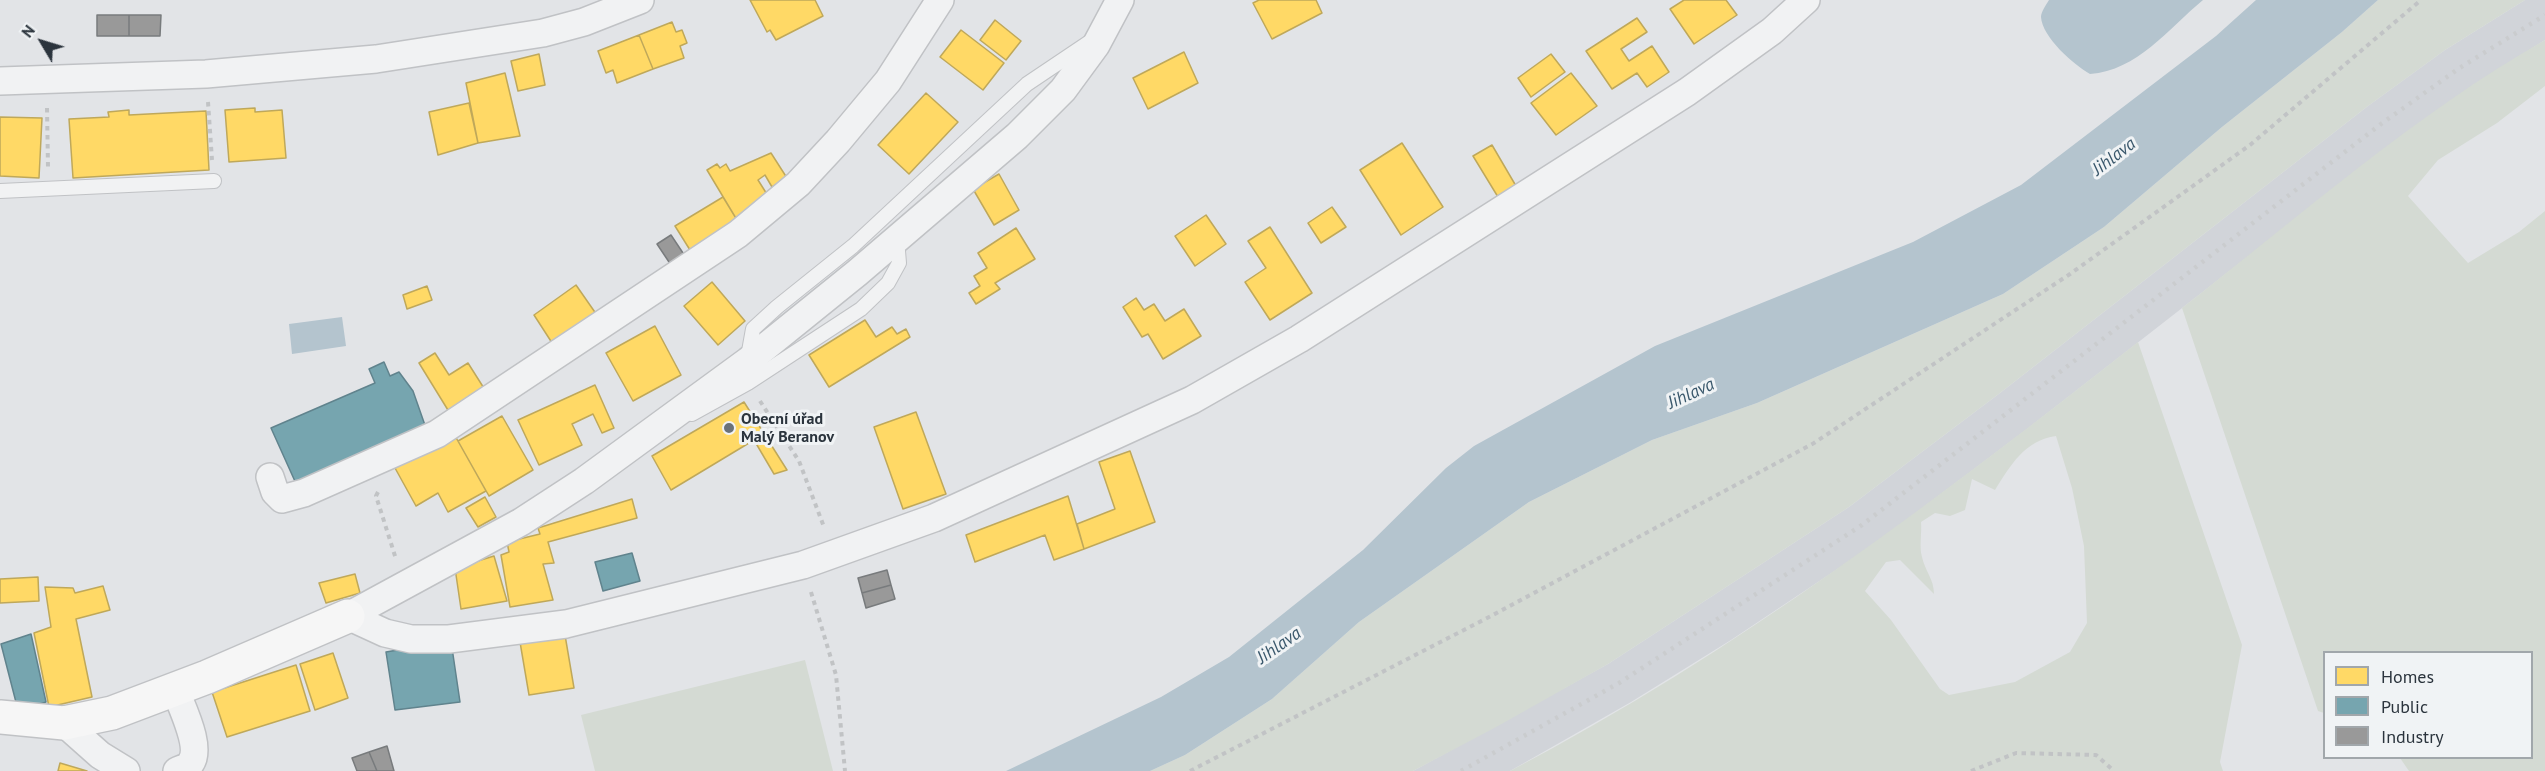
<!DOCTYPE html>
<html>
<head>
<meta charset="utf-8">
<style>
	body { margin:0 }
	#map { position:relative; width:2545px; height:771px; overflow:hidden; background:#e2e4e7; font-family:"PT Sans",sans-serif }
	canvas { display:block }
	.legend { position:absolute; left:2323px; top:651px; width:210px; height:108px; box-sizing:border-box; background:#f0f3f5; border:2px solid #a1a7ab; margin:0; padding:8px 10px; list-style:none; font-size:18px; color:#2b343d }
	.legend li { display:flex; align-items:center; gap:12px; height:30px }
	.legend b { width:30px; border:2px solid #a1a7ab }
	.north { position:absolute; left:12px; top:12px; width:60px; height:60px; -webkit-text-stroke:4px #f0f3f5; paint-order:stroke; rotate:308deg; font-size:16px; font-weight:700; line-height:24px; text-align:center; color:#2b343d }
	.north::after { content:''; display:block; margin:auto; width:21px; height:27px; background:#2b343d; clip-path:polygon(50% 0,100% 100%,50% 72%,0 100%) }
</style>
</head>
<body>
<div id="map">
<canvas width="2545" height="771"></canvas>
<ul class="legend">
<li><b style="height:16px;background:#ffd966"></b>Homes</li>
<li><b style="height:16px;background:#76a5af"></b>Public</li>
<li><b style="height:16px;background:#999"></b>Industry</li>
</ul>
<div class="north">N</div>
</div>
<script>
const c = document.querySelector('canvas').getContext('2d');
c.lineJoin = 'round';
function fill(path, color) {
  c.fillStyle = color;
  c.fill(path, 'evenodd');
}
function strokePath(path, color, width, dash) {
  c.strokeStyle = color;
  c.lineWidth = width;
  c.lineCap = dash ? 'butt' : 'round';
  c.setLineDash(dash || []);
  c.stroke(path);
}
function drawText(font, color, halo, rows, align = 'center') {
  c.font = font + ' "PT Sans",sans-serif';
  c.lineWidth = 6;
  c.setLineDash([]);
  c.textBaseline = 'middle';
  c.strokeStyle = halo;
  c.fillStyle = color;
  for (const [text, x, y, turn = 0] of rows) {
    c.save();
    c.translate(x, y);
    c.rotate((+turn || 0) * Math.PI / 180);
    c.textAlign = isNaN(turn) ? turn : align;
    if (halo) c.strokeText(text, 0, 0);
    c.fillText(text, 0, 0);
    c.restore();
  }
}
fill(new Path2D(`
	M2525 0H2545V40L2471 87 2395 142 2027 429 1875 544 1731 640 1631 702 1510 771H1413L1608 664 1849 507 2000 393 2368 106 2445 50Z`), '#d1d4d9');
fill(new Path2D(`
	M2378 0H2525L2445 50 2368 106 2000 393 1849 507 1608 664 1498 726 1413 771H1150L1185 755 1272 699 1359 622 1529 502 1652 440 1757 403 2003 294 2104 227 2222 127 2342 32Z
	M2545 40V86L2497 123 2438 160 2408 196 2468 263 2519 232 2545 211V771H2409L2400 758H2532V652H2324V713L2318 711 2182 308C2300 216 2415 114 2545 40Z
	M2138 342 2242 645 2220 762 2223 771H1510C1736 653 1939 498 2138 342ZM2056 436 2072 488 2084 546 2087 623 2070 652 2015 682 1949 695 1940 689 1891 620 1865 591 1886 562 1900 560 1934 594C1934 579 1925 571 1922 557 1919 547 1922 533 1921 522L1935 513 1950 516 1965 510 1972 479 1995 490C2010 466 2025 440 2056 436Z
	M805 660 833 771H595L581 715Z`), '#d4dad3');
fill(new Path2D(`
	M2049 0H2203C2169 28 2137 71 2090 74 2074 65 2042 37 2041 17 2041 12 2046 5 2049 0Z
	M2256 0H2378L2342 32 2222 127 2104 227 2003 294 1757 403 1652 440 1529 502 1359 622 1272 699 1185 755 1150 771H1006L1161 697 1229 657 1363 550 1446 468 1474 446 1655 346 1913 242 2021 185 2216 36Z
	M342 317 346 346 292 354 289 324Z`), '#b4c4ce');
const homes = new Path2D(`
	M750 0H815L823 16 776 40 770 30 767 32Z
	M1259 0H1316L1322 13 1272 39 1253 3Z
	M1684 0H1726L1737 15 1694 44 1670 9Z
	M1637 18 1647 32 1621 49 1629 61 1652 46 1669 72 1647 87 1637 73 1612 89 1586 51Z
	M995 20 1021 41 1006 60 980 40Z
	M672 22 676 32 682 30 687 43 680 46 684 58 653 69 639 35Z
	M961 30 1004 63 983 90 940 57Z
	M639 35 653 69 617 83 613 70 606 73 598 51Z
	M1184 52 1198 83 1148 109 1133 78Z
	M539 54 545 85 518 91 511 61Z
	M1551 54 1565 72 1531 97 1518 78Z
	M505 73 520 136 478 143 466 83Z
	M1571 73 1597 106 1556 135 1531 103Z
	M926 93 958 122 909 174 878 145Z
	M469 103 478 143 438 155 429 112Z
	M255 108V112L282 110 286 158 229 162 225 110Z
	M129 110V115L206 111 209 170 73 178 69 119 109 117 108 112Z
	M0 117 42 118 39 178 0 176Z
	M1402 143 1443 207 1401 235 1360 170Z
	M1492 145 1516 186 1498 197 1473 156Z
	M771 153 787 178 772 187 765 175 758 180 770 199 737 220 707 170 717 164 720 168 726 164 730 171Z
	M999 174 1019 210 994 225 973 189Z
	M723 197 737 220 690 250 675 226Z
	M1332 207 1346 227 1321 243 1308 223Z
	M1206 215 1226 244 1195 266 1175 236Z
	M1270 227 1312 293 1270 320 1245 282 1266 268 1248 241Z
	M1016 228 1035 259 995 283 1000 289 976 304 969 293 980 286 974 276 987 268 978 253Z
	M712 282 745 321 718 345 684 306Z
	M576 285 599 318 556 349 534 315Z
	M427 286 432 300 407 309 403 295Z
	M1136 298 1144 310 1154 304 1165 321 1184 309 1201 336 1163 359 1148 334 1142 337 1123 307Z
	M865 320 876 337 892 327 897 334 906 329 910 337 829 387 809 355Z
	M655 326 681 375 633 401 606 353Z
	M435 353 449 375 468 363 487 393 451 415 419 363Z
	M595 385 614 428 602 433 593 414 572 424 582 445 539 465 518 420Z
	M744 402 787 470 774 474 754 440 671 490 652 456Z
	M916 412 946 494 903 509 874 427Z
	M502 416 533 470 489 496 458 441Z
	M454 434 486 491 448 512 438 493 416 506 395 468Z
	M1130 451 1155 522 1084 549 1077 524 1115 509 1099 462Z
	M1068 496 1084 549 1054 560 1045 535 975 562 966 535Z
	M485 497 496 517 478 527 466 508Z
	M632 499 637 518 548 542 554 563 543 564 553 600 510 607 501 555 509 552 507 542 540 534 538 528Z
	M494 556 507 601 461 609 455 568Z
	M355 574 360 593 326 603 319 583Z
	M38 577 39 601 0 603V579Z
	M103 586 110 610 76 619 92 697 49 707 34 633 51 627 45 587 73 588 75 593Z
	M565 635 574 688 529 695 520 642Z
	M333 653 348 698 315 710 300 664Z
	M296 665 310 711 227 737 212 692Z
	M60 763 87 771H58Z`);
fill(homes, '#ffd966');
strokePath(homes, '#bfa85a', 1.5);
const public = new Path2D(`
	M384 362 390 376 399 372 413 391 427 431 298 488 271 428 375 383 369 369Z
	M632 553 640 581 603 591 595 562Z
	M31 634 46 702 18 710 1 644Z
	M451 641 460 702 395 710 386 652Z`);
fill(public, '#76a5af');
strokePath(public, '#60838d', 1.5);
const industry = new Path2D(`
	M97 15H129V36H97Z
	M129 15H161L160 36H129Z
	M671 235 685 256 671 265 657 244Z
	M887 570 891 585 862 593 858 578Z
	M891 585 895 599 866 608 862 593Z
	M387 746 394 771H377L369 752Z
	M369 752 377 771H357L352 758Z`);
fill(industry, '#999');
strokePath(industry, '#787b7d', 1.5);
const lane = new Path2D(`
	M0 191 214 181
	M748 357 753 329 777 307 853 246 1027 84 1088 43
	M692 414 748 383 861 309 888 283 899 263 897 239`);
const street = new Path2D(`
	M0 81 206 74 376 59 543 33 584 22 640 0
	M270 477 275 492 282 499 304 493 437 434 738 234 798 184 838 141 888 81 940 0
	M348 616 385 633 411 639H449L566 624 803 565 934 518 1192 400 1299 339 1687 92 1772 31 1806 0
	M348 616 521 522 584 481 748 361 857 273 1017 136 1063 90 1096 45 1120 0
	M175 689C181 706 204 750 189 765 187 768 180 769 177 771
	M64 723 100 755 126 771`);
const secondary = new Path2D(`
	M0 717 64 723 112 713 207 677 348 616`);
strokePath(lane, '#c0c2c5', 16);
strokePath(street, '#c0c2c5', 30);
strokePath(secondary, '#c0c2c5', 36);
strokePath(new Path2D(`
	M208 102 212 160
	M47 108 48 167
	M760 401 799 461 824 527
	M378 492 376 496 396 559
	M811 592 836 675 845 771
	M1190 771 1491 616 1814 443 2070 274 2250 145 2421 0
	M1971 771 2016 753 2096 755 2114 771`), '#c1c3c5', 4, [4.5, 4.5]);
strokePath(lane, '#f1f2f3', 14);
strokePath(street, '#f1f2f3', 27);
strokePath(secondary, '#f6f6f6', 33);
strokePath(new Path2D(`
	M1461 771 1619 683 1862 525 2381 124 2458 69 2545 15`), '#caccce', 4.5, [3, 6]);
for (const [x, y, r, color] of [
	[729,428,6,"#6b7278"]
]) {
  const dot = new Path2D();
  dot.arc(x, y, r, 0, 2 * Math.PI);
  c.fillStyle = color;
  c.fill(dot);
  strokePath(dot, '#f0f3f5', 2);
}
drawText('bold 16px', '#2b343d', '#f0f3f5', [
	["Obecní úřad",741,419],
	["Malý Beranov",741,437]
], 'left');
drawText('italic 18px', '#3a586c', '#f0f3f5', [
	["Jihlava",2114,157,-37],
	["Jihlava",1691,394,-25],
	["Jihlava",1279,646,-35]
]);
</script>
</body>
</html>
